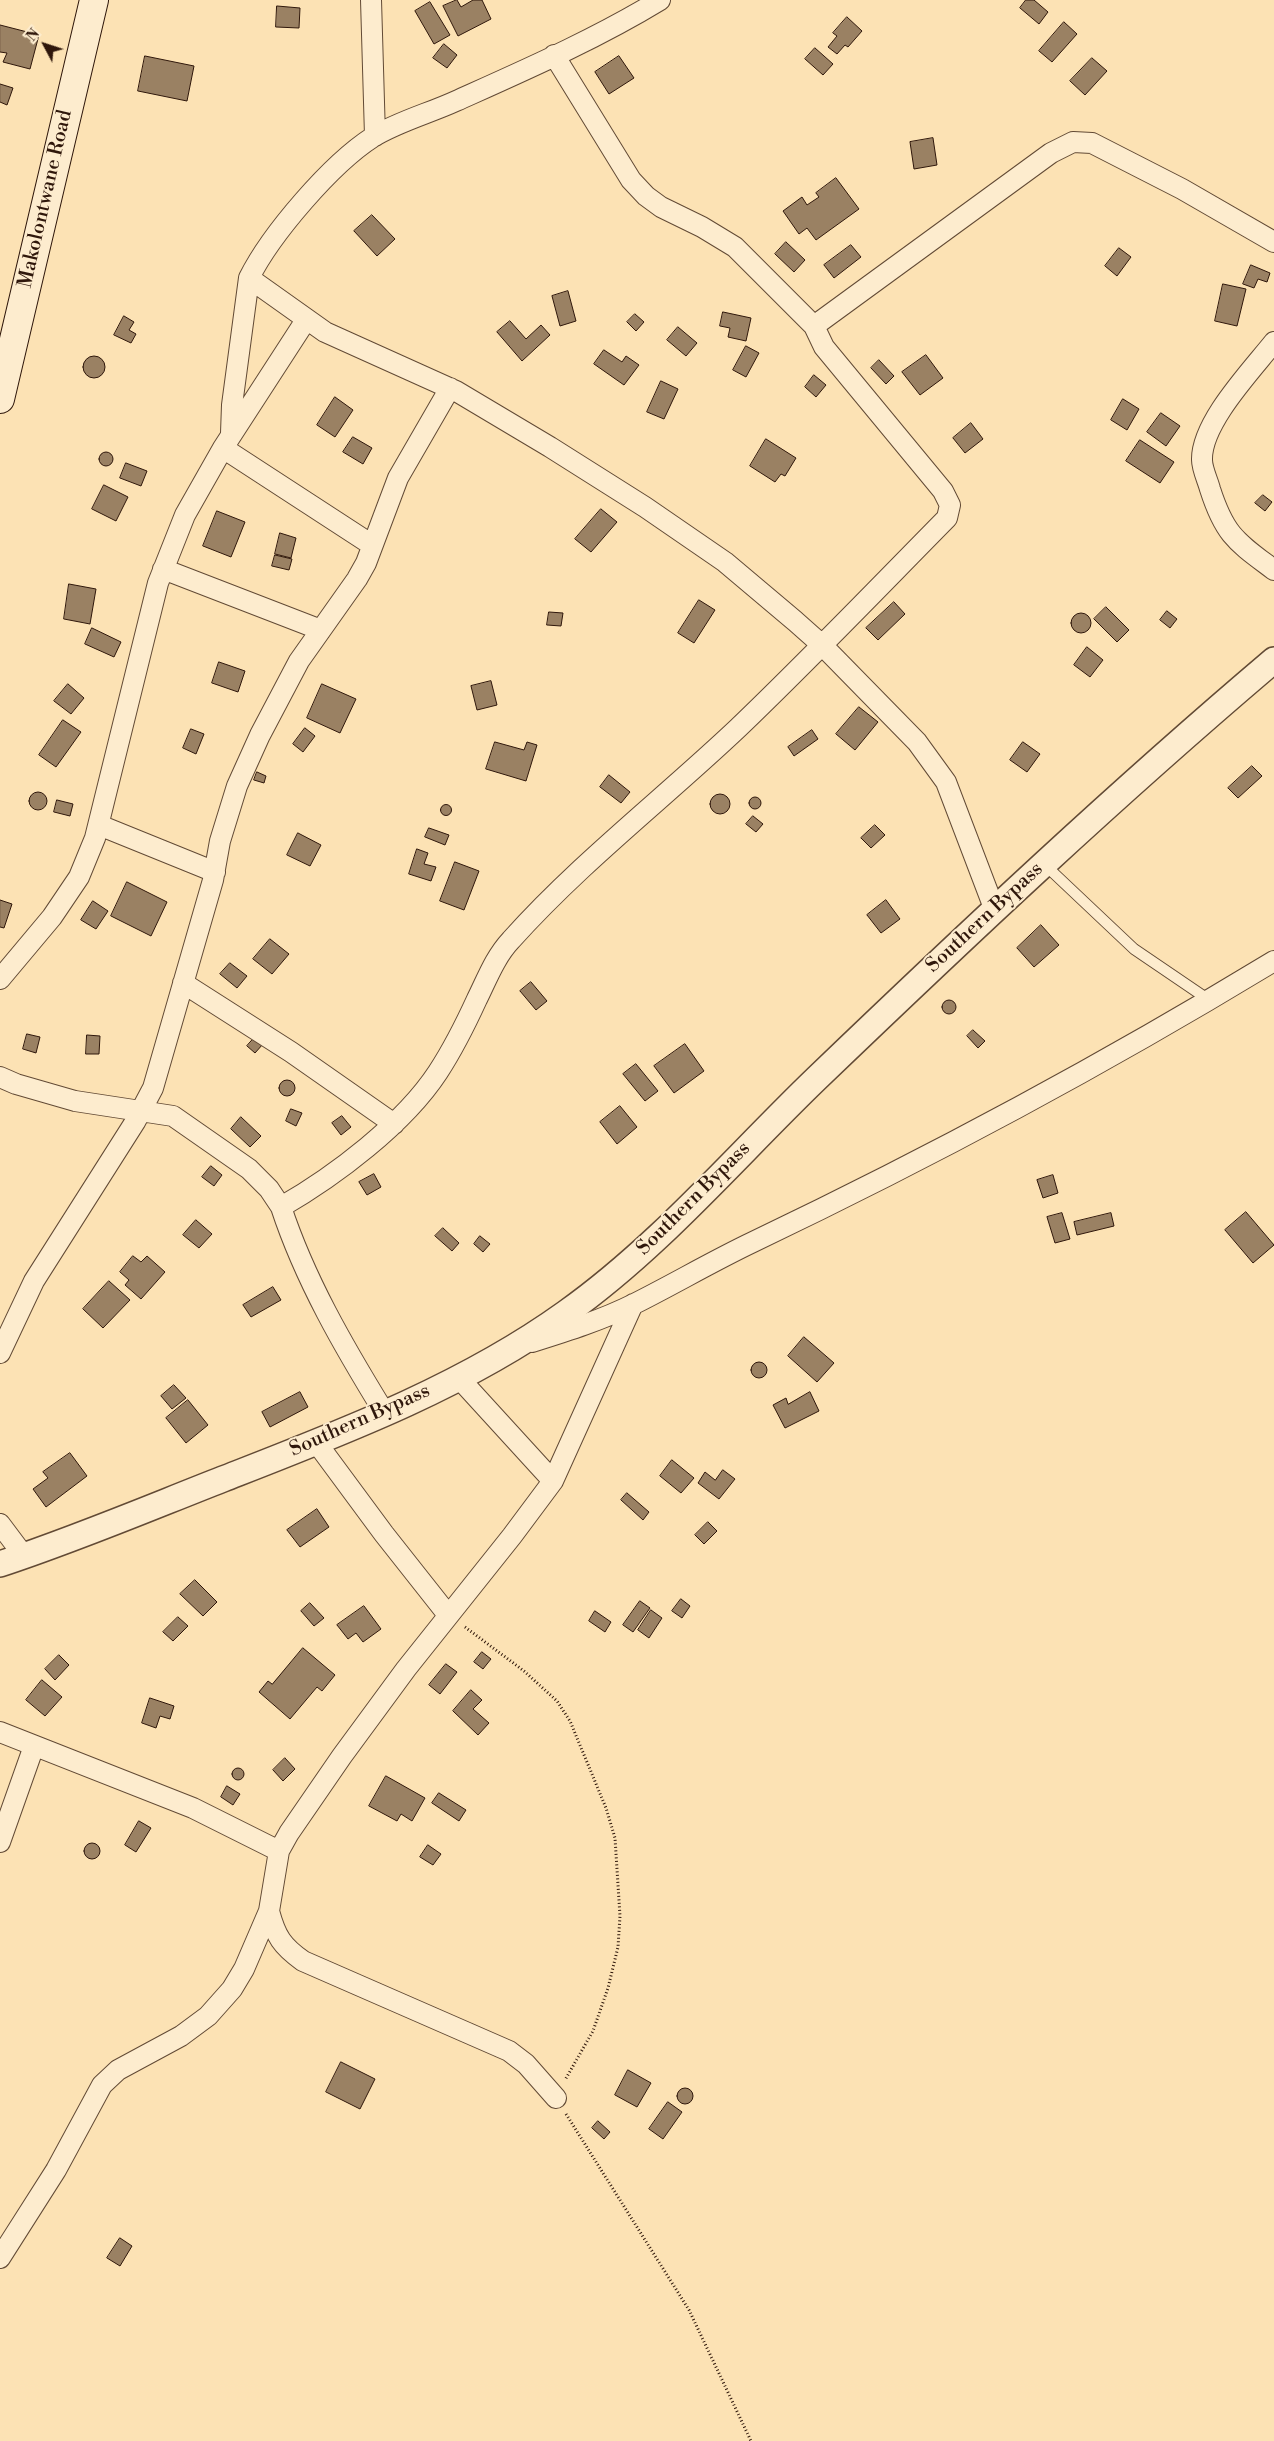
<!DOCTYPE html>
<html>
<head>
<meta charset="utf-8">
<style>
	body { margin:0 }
	#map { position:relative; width:1274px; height:2441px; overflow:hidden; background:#fce2b4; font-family:"Libre Bodoni",serif }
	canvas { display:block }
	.north { position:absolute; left:20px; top:20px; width:50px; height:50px; -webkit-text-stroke:4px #fdecce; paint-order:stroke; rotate:310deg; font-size:14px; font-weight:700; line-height:20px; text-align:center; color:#2f170b }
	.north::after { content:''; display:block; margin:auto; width:18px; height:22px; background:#2f170b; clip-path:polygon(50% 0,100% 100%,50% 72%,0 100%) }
</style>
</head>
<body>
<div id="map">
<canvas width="1274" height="2441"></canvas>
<div class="north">N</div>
</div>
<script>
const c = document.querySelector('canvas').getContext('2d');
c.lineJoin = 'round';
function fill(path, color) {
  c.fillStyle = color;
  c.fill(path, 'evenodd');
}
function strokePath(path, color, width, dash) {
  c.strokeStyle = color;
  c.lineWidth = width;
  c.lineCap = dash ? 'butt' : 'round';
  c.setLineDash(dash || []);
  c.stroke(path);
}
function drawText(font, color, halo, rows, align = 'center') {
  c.font = font + ' "Libre Bodoni",serif';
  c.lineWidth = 4;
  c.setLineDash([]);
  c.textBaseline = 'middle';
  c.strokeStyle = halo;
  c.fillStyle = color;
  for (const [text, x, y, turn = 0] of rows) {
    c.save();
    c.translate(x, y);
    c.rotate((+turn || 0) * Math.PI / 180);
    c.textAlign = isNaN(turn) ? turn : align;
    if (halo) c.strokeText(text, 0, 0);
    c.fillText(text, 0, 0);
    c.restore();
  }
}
const building = new Path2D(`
	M457 0 461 7 473 0H482L491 19 458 36 443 6Z
	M1026 0H1034L1048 12 1039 24 1020 8Z
	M430 2 450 35 434 44 415 11Z
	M277 6 300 8 299 28 276 27Z
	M847 17 862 31 848 47 845 45 837 54 828 47 837 36 833 33Z
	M1064 22 1077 34 1052 62 1039 51Z
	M0 25 39 35 30 69 3 62 7 53 0 52Z
	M444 44 457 55 447 68 433 58Z
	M815 48 833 64 823 75 805 59Z
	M145 56 194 66 187 101 138 91Z
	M619 56 634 78 609 94 595 72Z
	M1092 58 1107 71 1085 95 1070 81Z
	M0 84 13 88 7 105 0 102Z
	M933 138 937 165 914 169 910 142Z
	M836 178 859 209 816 240 807 228 799 234 783 211 802 197 807 205 819 197 816 193Z
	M372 215 395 239 377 256 354 231Z
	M786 242 805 260 794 272 775 254Z
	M851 245 861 257 834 278 824 265Z
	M1119 248 1131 257 1117 276 1105 266Z
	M1251 265 1270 273 1267 282 1258 279 1254 288 1243 284Z
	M1223 284 1246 289 1237 326 1215 321Z
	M568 291 576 321 560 326 552 296Z
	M723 312 751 318 746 341 728 337 730 328 720 326Z
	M635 314 644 322 636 331 627 322Z
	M124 316 134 322 129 330 136 334 131 343 114 335Z
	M510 321 526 339 541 325 550 335 522 361 497 332Z
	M678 327 697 343 686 356 667 340Z
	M746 346 759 353 746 377 733 370Z
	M604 350 622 362 626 356 639 365 624 385 594 364Z
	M926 355 943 378 920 395 902 372Z
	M83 367a11 11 0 1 1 22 0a11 11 0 1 1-22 0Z
	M879 360 894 376 886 384 871 368Z
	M814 375 826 385 816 397 805 387Z
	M661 381 678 389 664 419 647 412Z
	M335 397 353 410 335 437 317 425Z
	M1123 399 1139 409 1127 430 1111 420Z
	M1161 413 1180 426 1166 446 1147 432Z
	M971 423 983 439 965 453 953 438Z
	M353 437 372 448 363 464 343 452Z
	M766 439 796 458 785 476 781 474 775 482 750 466Z
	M1140 440 1174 462 1160 483 1126 461Z
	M99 459a7 7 0 1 1 14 0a7 7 0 1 1-14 0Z
	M126 463 147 471 141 486 120 478Z
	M104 485 128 497 116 521 92 509Z
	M1263 495 1272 502 1265 511 1255 503Z
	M601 509 617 522 591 552 575 539Z
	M217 511 245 522 231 557 203 546Z
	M280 533 296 538 291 558 275 554Z
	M275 555 292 559 289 570 272 566Z
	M69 584 96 589 90 624 64 619Z
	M699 600 715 610 694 643 678 633Z
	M894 602 905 614 878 640 866 628Z
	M1106 607 1129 630 1117 642 1094 619Z
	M1167 611 1177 619 1170 628 1160 620Z
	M549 612 563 613 561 626 547 625Z
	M1071 623a10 10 0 1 1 20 0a10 10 0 1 1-20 0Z
	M92 628 121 642 114 657 85 644Z
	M1087 647 1103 660 1090 677 1074 665Z
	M219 662 245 671 238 692 212 683Z
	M491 681 497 705 477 710 471 686Z
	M68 684 84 698 71 714 54 701Z
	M322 684 356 699 340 733 307 718Z
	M859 707 878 722 855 750 836 734Z
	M63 720 81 732 56 767 39 755Z
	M305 728 315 736 303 752 293 744Z
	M191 729 204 734 196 754 183 748Z
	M812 730 818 739 794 756 788 747Z
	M495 742 524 750 527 742 537 745 526 781 486 769Z
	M1023 742 1040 754 1027 772 1010 760Z
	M1252 766 1262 776 1238 798 1228 788Z
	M257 772 266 776 264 783 254 780Z
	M609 775 630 792 621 803 600 787Z
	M29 801a9 9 0 1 1 18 0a9 9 0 1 1-18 0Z
	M710 804a10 10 0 1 1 20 0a10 10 0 1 1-20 0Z
	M749 803a6 6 0 1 1 12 0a6 6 0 1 1-12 0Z
	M57 800 73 804 70 816 54 812Z
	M440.5 810a5.5 5.5 0 1 1 11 0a5.5 5.5 0 1 1-11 0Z
	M753 816 763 824 756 832 746 824Z
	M875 825 885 835 871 848 861 838Z
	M429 828 449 835 445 845 425 837Z
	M298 833 321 845 310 866 287 855Z
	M417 849 428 853 424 864 436 867 431 881 409 874Z
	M455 862 479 871 464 910 440 901Z
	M127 882 167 902 151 936 111 916Z
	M0 900 12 904 4 928 0 927Z
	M886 900 900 919 881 933 867 915Z
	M93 901 108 911 96 929 81 920Z
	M1041 925 1059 945 1034 967 1017 948Z
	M270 939 289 954 272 974 253 959Z
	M230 963 247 976 237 988 220 974Z
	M531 982 547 1001 536 1010 520 991Z
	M942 1007a7 7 0 1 1 14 0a7 7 0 1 1-14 0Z
	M973 1030 985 1041 978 1048 967 1036Z
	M27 1034 40 1037 36 1053 23 1049Z
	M87 1035 100 1036 99 1054H86Z
	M255 1037 263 1044 255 1053 247 1046Z
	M685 1044 704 1071 674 1093 654 1066Z
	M636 1064 658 1091 645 1101 623 1074Z
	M279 1088a8 8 0 1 1 16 0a8 8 0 1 1-16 0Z
	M620 1106 637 1127 617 1144 600 1122Z
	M291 1109 302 1113 296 1126 286 1121Z
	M342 1116 351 1127 341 1135 332 1123Z
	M241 1117 261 1136 250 1147 231 1129Z
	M211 1166 222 1175 214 1186 202 1177Z
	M374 1174 381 1187 367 1195 359 1182Z
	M1053 1175 1058 1193 1043 1198 1037 1180Z
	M1246 1212 1274 1245 1253 1263 1225 1230Z
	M1062 1213 1070 1239 1055 1243 1047 1217Z
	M1111 1213 1114 1226 1077 1235 1074 1222Z
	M196 1220 212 1234 199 1248 183 1235Z
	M443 1228 459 1243 452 1251 435 1236Z
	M480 1236 490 1244 483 1252 474 1244Z
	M133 1256 141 1262 147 1256 165 1272 141 1299 125 1285 129 1280 120 1272Z
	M109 1281 130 1300 103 1328 83 1309Z
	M273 1287 281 1300 251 1317 243 1305Z
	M804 1337 834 1363 817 1382 788 1356Z
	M751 1370a8 8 0 1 1 16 0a8 8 0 1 1-16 0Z
	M174 1385 186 1398 172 1409 161 1396Z
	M300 1392 308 1407 270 1427 262 1412Z
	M810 1392 819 1411 785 1428 773 1405 786 1398 788 1404Z
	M188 1400 208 1425 186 1443 166 1418Z
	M70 1453 87 1476 46 1507 33 1489 48 1478 43 1472Z
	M672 1460 694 1478 681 1493 660 1476Z
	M723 1470 735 1479 719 1499 698 1483 705 1472 715 1480Z
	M627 1493 649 1512 643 1520 621 1500Z
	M317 1509 329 1527 300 1547 287 1530Z
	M708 1522 717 1531 704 1544 695 1535Z
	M195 1580 217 1602 203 1616 180 1594Z
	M681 1599 690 1606 682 1618 672 1611Z
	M640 1601 650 1608 633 1632 623 1625Z
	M310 1603 324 1618 314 1626 301 1611Z
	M364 1606 381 1629 363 1642 356 1633 348 1639 337 1625Z
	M651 1610 662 1618 649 1638 638 1630Z
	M595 1611 611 1622 605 1632 589 1621Z
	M178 1617 188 1626 173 1641 163 1632Z
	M303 1648 335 1675 322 1691 317 1687 290 1719 259 1692 268 1681 272 1684Z
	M482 1652 491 1659 483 1669 474 1662Z
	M59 1655 69 1665 55 1680 45 1669Z
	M446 1664 457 1672 440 1694 429 1685Z
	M42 1680 62 1697 45 1716 26 1700Z
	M471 1690 482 1700 473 1709 489 1723 478 1735 453 1711Z
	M150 1698 174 1706 170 1719 160 1716 156 1728 142 1723Z
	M285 1758 295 1769 283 1781 273 1770Z
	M232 1774a6 6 0 1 1 12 0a6 6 0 1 1-12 0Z
	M386 1776 425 1798 412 1821 401 1814 397 1821 369 1806Z
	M227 1786 240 1794 233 1805 221 1797Z
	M439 1793 466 1810 459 1821 432 1803Z
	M139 1821 151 1828 136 1852 125 1845Z
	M84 1851a8 8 0 1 1 16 0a8 8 0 1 1-16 0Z
	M428 1845 441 1854 433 1865 420 1857Z
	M341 2062 375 2079 360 2109 326 2092Z
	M628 2070 651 2083 637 2107 615 2095Z
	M677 2096a8 8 0 1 1 16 0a8 8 0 1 1-16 0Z
	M668 2102 682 2112 663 2139 649 2129Z
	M598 2121 610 2132 604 2139 592 2128Z
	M120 2238 132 2246 120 2266 107 2258Z`);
fill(building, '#9a8163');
strokePath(building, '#2f170b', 1);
const service = new Path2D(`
	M1044 864 1134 949 1209 1000`);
const minor = new Path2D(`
	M371 0 375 136
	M660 0C596 39 525 70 456 101 430 113 397 122 373 137 331 164 271 234 249 278L325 332 456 391 550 447 645 507 725 562 795 621 822 645 917 742 946 782 994 908
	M814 326 1051 153 1073 142 1092 143 1182 189 1274 242
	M1274 342C1251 371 1201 423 1202 460 1202 469 1208 481 1210 489 1225 536 1237 542 1274 570
	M231 433 232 405 249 278
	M223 448 372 545
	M163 569 321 630
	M99 825 215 872
	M0 979 52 917 79 877 95 838 158 583 185 515 223 448 306 320
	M183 983 291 1052 394 1124
	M0 1077 16 1084 75 1101 173 1116 249 1169 269 1189 281 1207
	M532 1342C567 1331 602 1320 634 1304 674 1284 713 1261 753 1242 931 1157 1106 1063 1274 961
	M0 1353 34 1281 135 1122 153 1088 213 880 220 841 237 786 260 735 299 661 357 579 366 563 398 478 450 388
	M458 1377 553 1481
	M384 1412C344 1347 305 1280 281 1207 335 1176 404 1124 438 1072 453 1049 466 1023 477 999 487 979 495 957 511 940 580 863 663 799 738 728 809 660 878 588 947 518L950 505 943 491 824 347 814 326 735 247 702 227 661 207 646 196 631 180 554 55
	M316 1442 384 1534 448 1615
	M0 1524 24 1556
	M0 1732 193 1808 279 1851 269 1911 244 1969 232 1989 208 2016 181 2036 118 2070 102 2085 56 2170 0 2258
	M0 1842 34 1746
	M279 1851 289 1833 342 1756 406 1669 512 1536 553 1481 633 1304
	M269 1911C276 1937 282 1946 303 1961L509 2051 526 2064 556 2098`);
const tertiary = new Path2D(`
	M0 1564C76 1539 149 1508 223 1479 341 1433 463 1387 566 1313 659 1247 734 1158 816 1079 965 936 1116 794 1274 660`);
const secondary = new Path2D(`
	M0 399 94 0`);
strokePath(service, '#624a35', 12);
strokePath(minor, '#624a35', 22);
strokePath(tertiary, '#624a35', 28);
strokePath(secondary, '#2f170b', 30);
strokePath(new Path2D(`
	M465 1627 524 1671 557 1701 570 1721 606 1808 615 1838 620 1916 618 1947 608 1988 593 2031 565 2080
	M566 2114 689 2310 751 2441`), '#2f170b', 3, [1, 2.5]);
strokePath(service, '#fdecce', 10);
strokePath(minor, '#fdecce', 20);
strokePath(tertiary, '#fdecce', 25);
strokePath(secondary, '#fdecce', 28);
drawText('20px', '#2f170b', '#fdecce', [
	["Makolontwane Road",46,199,-77],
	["Southern Bypass",985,918,-43],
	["Southern Bypass",694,1199,-45],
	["Southern Bypass",360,1421,-24]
]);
</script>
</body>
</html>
